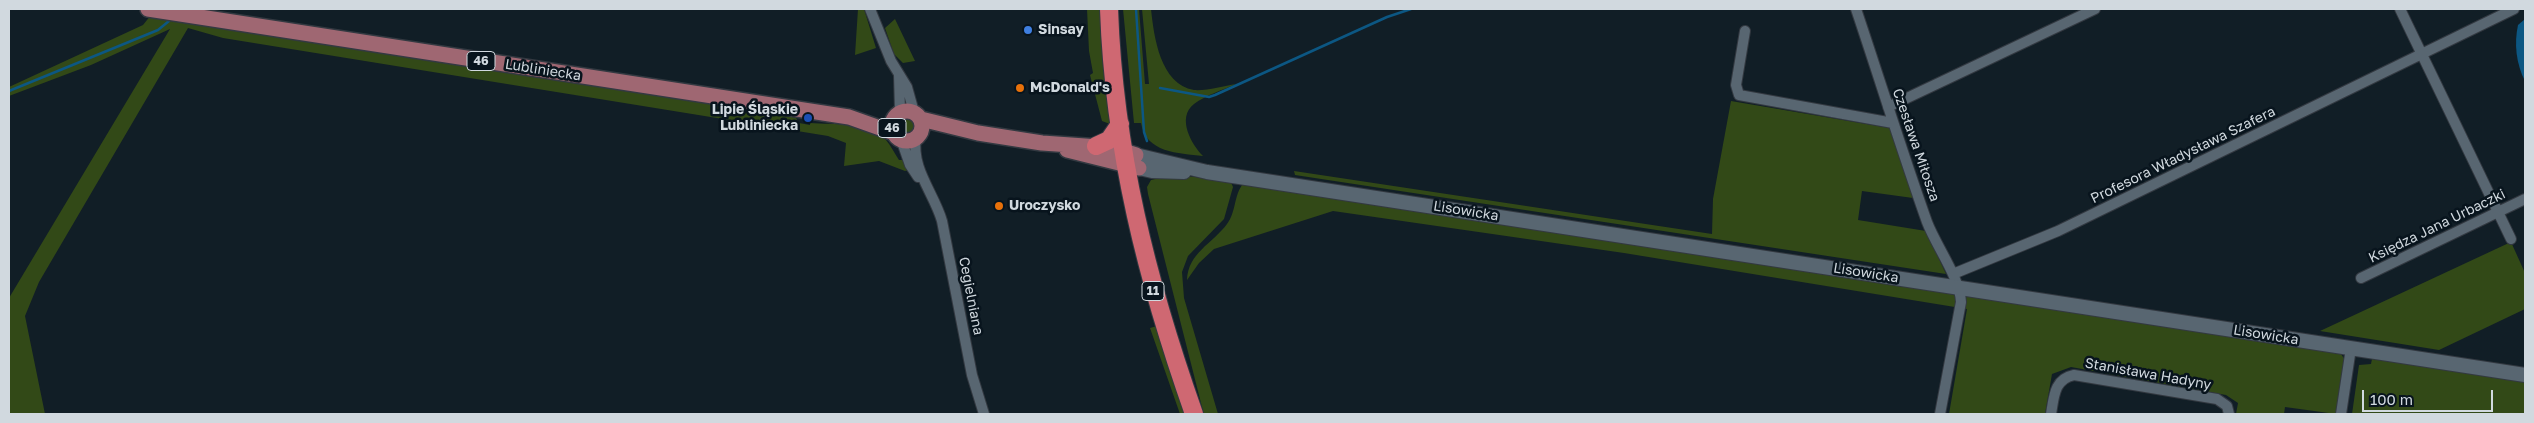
<!DOCTYPE html>
<html>
<head>
<meta charset="utf-8">
<style>
	body { margin:0 }
	#map { position:relative; width:2534px; height:423px; overflow:hidden; background:#111e26; font-family:"Golos Text",sans-serif }
	canvas { display:block }
	.frame { position:absolute; inset:0; border:10px solid #d1d9df; pointer-events:none }
	.scale { position:absolute; left:2362px; top:390px; width:131px; height:22px; box-sizing:border-box; border:2px solid #d1d9df; border-top:0; padding-left:6px; font-size:15px; line-height:18px; white-space:nowrap; color:#d1d9df; -webkit-text-stroke:4px #08141d; paint-order:stroke }
</style>
</head>
<body>
<div id="map">
<canvas width="2534" height="423"></canvas>
<div class="frame"></div>
<div class="scale">100 m</div>
</div>
<script>
const c = document.querySelector('canvas').getContext('2d');
c.lineJoin = 'round';
function fill(path, color) {
  c.fillStyle = color;
  c.fill(path, 'evenodd');
}
function strokePath(path, color, width, dash) {
  c.strokeStyle = color;
  c.lineWidth = width;
  c.lineCap = dash ? 'butt' : 'round';
  c.setLineDash(dash || []);
  c.stroke(path);
}
function drawText(font, color, halo, rows, align = 'center') {
  c.font = font + ' "Golos Text",sans-serif';
  c.lineWidth = 5;
  c.setLineDash([]);
  c.textBaseline = 'middle';
  c.strokeStyle = halo;
  c.fillStyle = color;
  for (const [text, x, y, turn = 0] of rows) {
    c.save();
    c.translate(x, y);
    c.rotate((+turn || 0) * Math.PI / 180);
    c.textAlign = isNaN(turn) ? turn : align;
    if (halo) c.strokeText(text, 0, 0);
    c.fillText(text, 0, 0);
    c.restore();
  }
}
fill(new Path2D(`
	M858 9H864L876 48 855 55Z
	M1087 9H1103L1110 124 1102 121 1090 75 1093 73 1089 51Z
	M1123 9H1139L1145 84H1149L1142 9H1151C1154 37 1160 84 1194 90 1206 91 1224 86 1236 84 1223 90 1206 95 1194 104 1176 118 1192 145 1203 156 1178 153 1146 153 1141 123H1134Z
	M151 15 763 109 796 118 799 123 810 125V123C834 125 868 121 886 140 891 146 895 154 899 160H904L909 170 905 171 879 161 844 166 846 143 828 136 223 38 188 28 39 282 25 316 45 414H9V298L170 29 91 65 9 96V87L143 25Z
	M895 19 915 61 903 63 894 54 885 28Z
	M1731 101 1890 128 1913 198 1862 191 1858 220 1926 231 1946 274 1295 175 1294 171 1712 234 1713 199Z
	M899 126a8 8 0 1 1 16 0a8 8 0 1 1-16 0Z
	M1173 175 1230 180 1233 187 1224 219 1188 256 1182 272 1184 298 1218 414H1204L1202 407 1148 194 1147 187 1151 180Z
	M1243 184 2286 343 2341 354 2345 360 2336 414 2285 407 2284 414H2236L2238 403 2226 395 2071 367 2052 374 2045 414H1949L1967 309 1624 253 1333 211 1214 249 1199 263 1187 280C1188 253 1212 244 1227 224 1236 213 1234 194 1243 184Z
	M2511 242 2525 273V309L2439 350 2320 331Z
	M1157 326 1189 414H1180L1150 328Z
	M2372 359 2525 380V414H2352L2359 365 2371 364Z`), '#324917');
fill(new Path2D(`
	M2525 19V81C2516 64 2514 43 2518 25Z`), '#0c5783');
strokePath(new Path2D(`
	M1136 9 1144 132 1147 141
	M1160 88 1209 97 1215 95 1387 17 1411 9
	M9 91 158 30 169 21`), '#0c5783', 2.5);
const street = new Path2D(`
	M870 9 891 61 907 87 914 112
	M1856 9C1880 80 1902 152 1927 222 1936 246 1960 278 1961 302L1940 414
	M2400 9 2511 239
	M1745 31 1736 85 1739 95 1893 123
	M899 75 900 112
	M1888 107 2095 9
	M916 138C911 169 934 193 942 221L972 375 984 414
	M901 139 910 165 918 177
	M1953 274 2058 231 2514 9
	M2361 278 2525 199
	M2051 414C2054 397 2054 379 2074 375L2217 399 2227 406 2229 414
	M2341 414 2351 348`);
const secondary = new Path2D(`
	M1136 155 1207 172 2525 375
	M1139 168 1152 171 1184 172`);
const primary = new Path2D(`
	M148 9 849 117 894 133
	M892 126a15 15 0 1 1 30 0a15 15 0 1 1-30 0Z
	M921 119 978 133 1042 143 1114 148 1136 155
	M1067 150 1139 168`);
const highway = new Path2D(`
	M1109 9C1114 151 1147 281 1194 414
	M1096 146 1109 140 1120 124`);
strokePath(street, '#333941', 12);
strokePath(secondary, '#333941', 16);
strokePath(primary, '#333941', 18);
strokePath(highway, '#333941', 20);
strokePath(street, '#586671', 10);
strokePath(secondary, '#586671', 14);
strokePath(primary, '#9f6772', 15);
strokePath(highway, '#cf6872', 18);
for (const [x, y, r, color] of [
	[1028,30,5,"#3f7fe0"],
	[1020,88,5,"#e8710a"],
	[808,118,5,"#1a4fb4"],
	[999,206,5,"#e8710a"]
]) {
  const dot = new Path2D();
  dot.arc(x, y, r, 0, 2 * Math.PI);
  c.fillStyle = color;
  c.fill(dot);
  strokePath(dot, '#08141d', 2);
}
for (const [x, y, w] of [
	[481,61,28],
	[892,128,28],
	[1153,291,22]
]) {
  const box = new Path2D();
  box.roundRect(x - w / 2, y - 9.5, w, 19, 4);
  c.fillStyle = '#08141d';
  c.fill(box);
  strokePath(box, '#d1d9df', 1);
}
drawText('bold 12px', '#d1d9df', null, [
	["46",481,61],
	["46",892,128],
	["11",1153,291]
]);
drawText('bold 14px', '#d1d9df', '#08141d', [
	["Sinsay",1038,30],
	["McDonald's",1030,88],
	["Lipie Śląskie",798,110,"right"],
	["Lubliniecka",798,126,"right"],
	["Uroczysko",1009,206]
], 'left');
drawText('14px', '#d1d9df', '#08141d', [
	["Lubliniecka",543,70,9],
	["Czesława Miłosza",1916,145,71],
	["Profesora Władysława Szafera",2183,155,-26],
	["Lisowicka",1466,211,9],
	["Księdza Jana Urbaczki",2437,226,-26],
	["Lisowicka",1866,273,9],
	["Cegielniana",971,296,79],
	["Lisowicka",2266,335,9],
	["Stanisława Hadyny",2148,374,10]
]);
</script>
</body>
</html>
